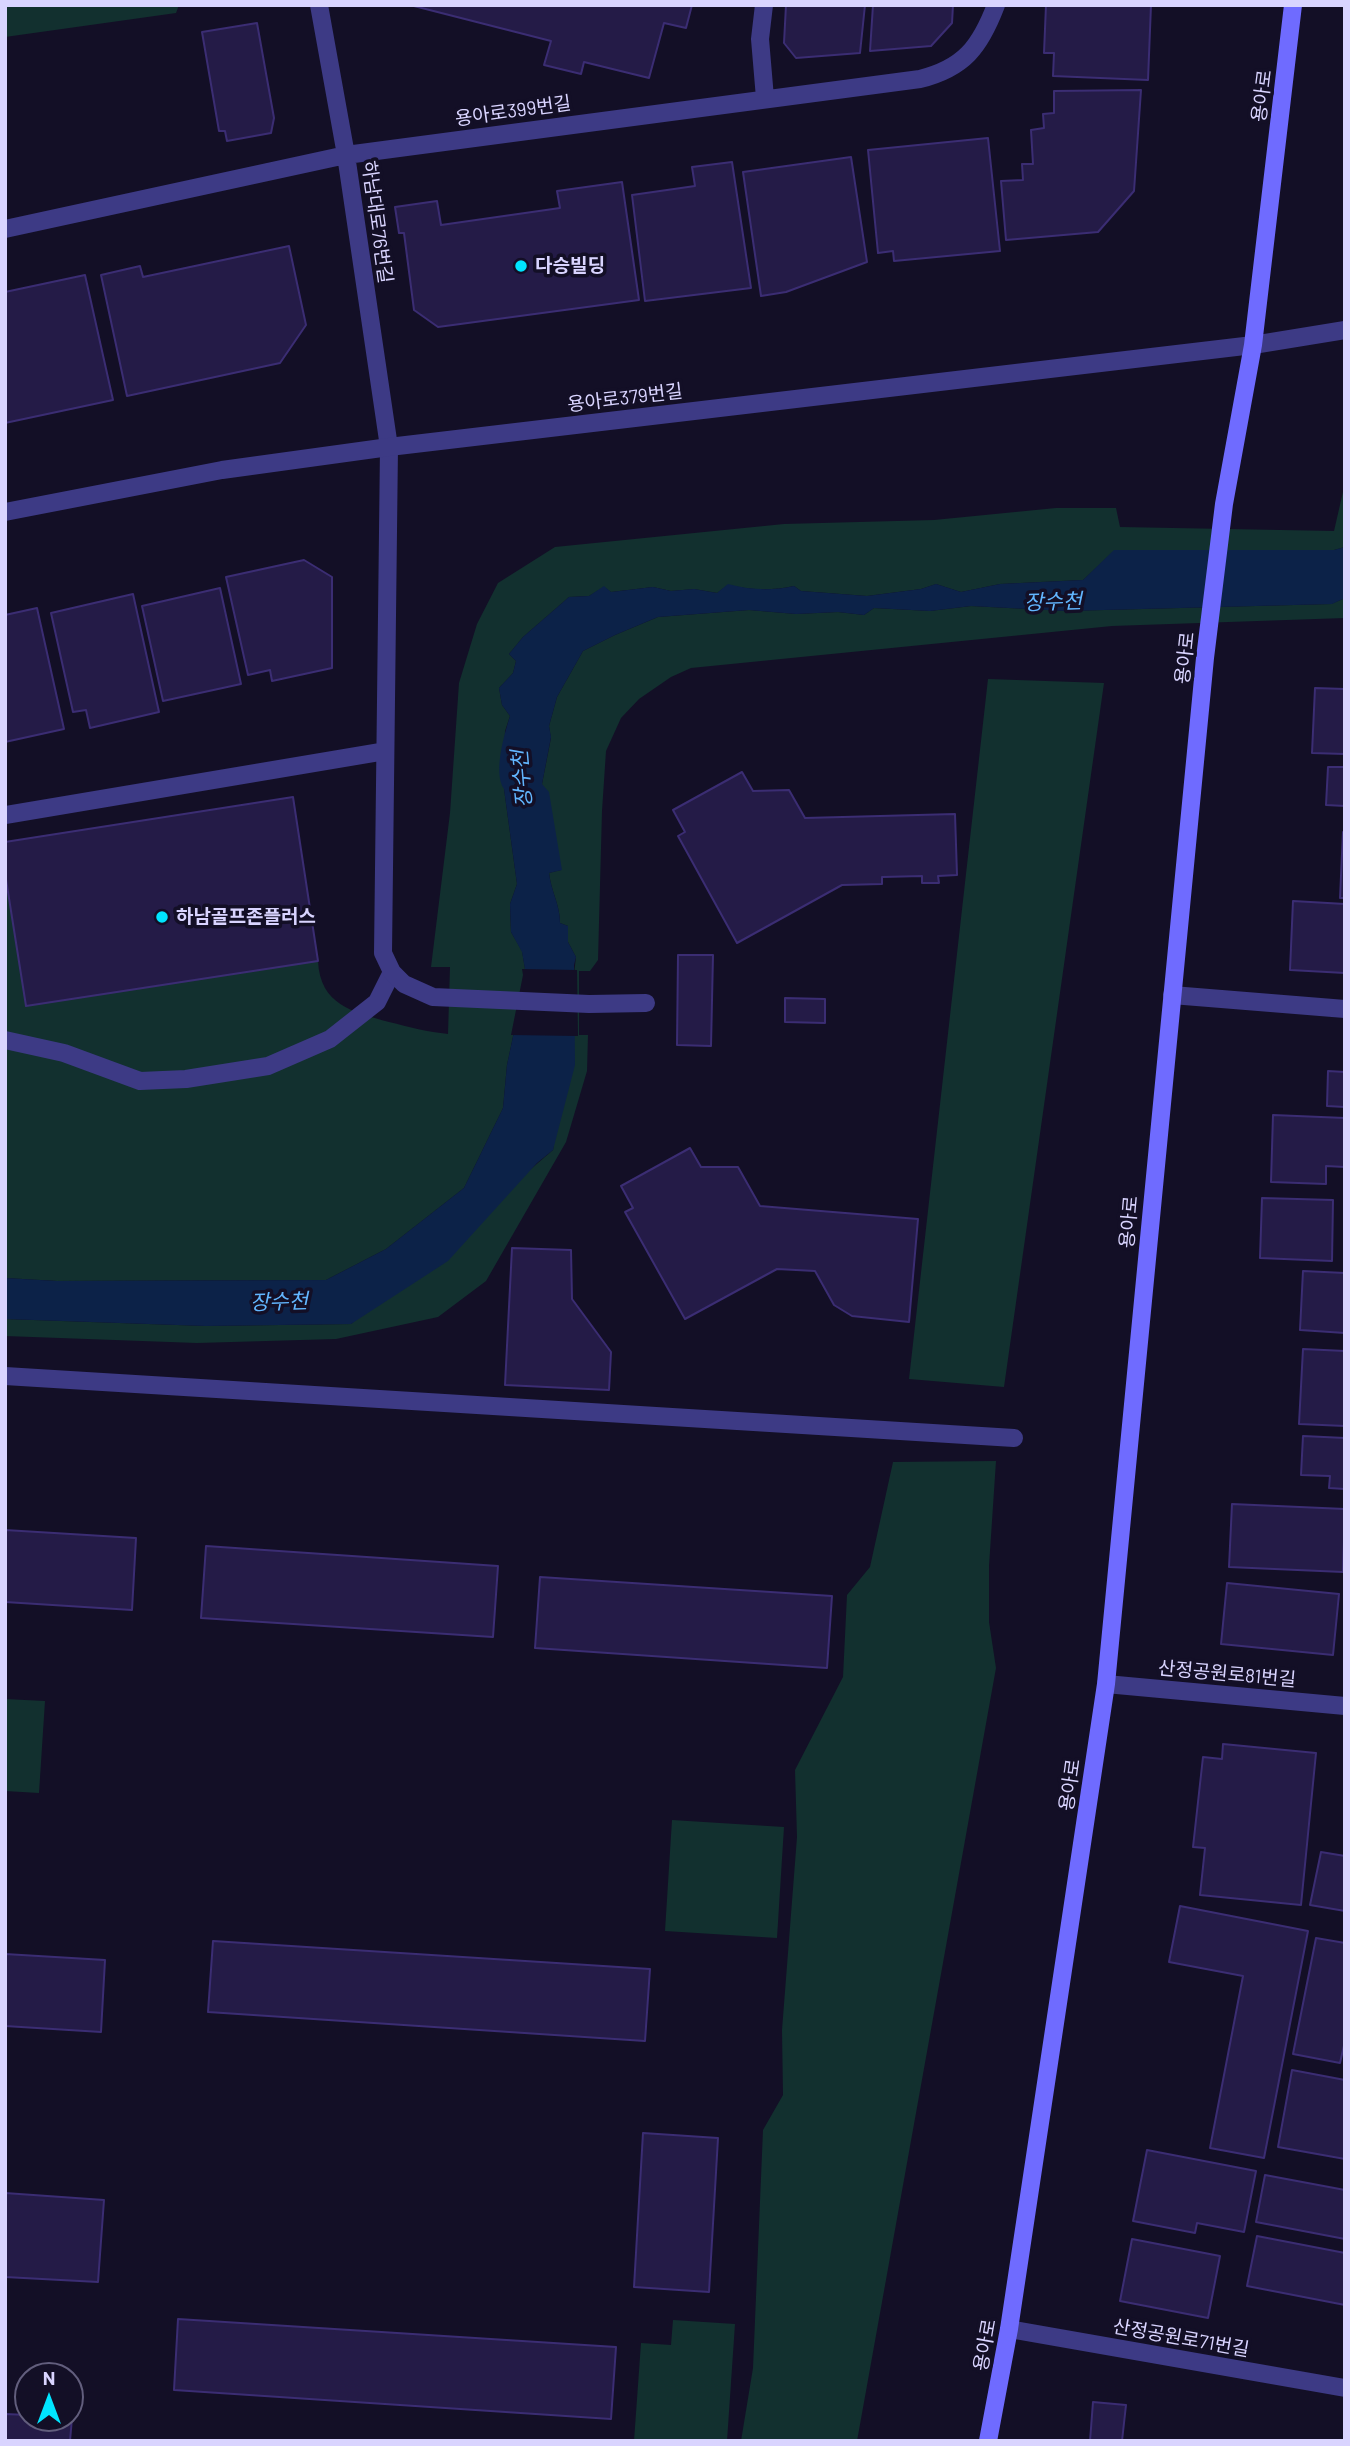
<!DOCTYPE html>
<html>
<head>
<meta charset="utf-8">
<style>
	body { margin:0 }
	#map { position:relative; width:1350px; height:2446px; overflow:hidden; background:#130f26; font-family:Barlow,sans-serif }
	canvas { display:block }
	.frame { position:absolute; inset:0; border:7px solid #d9d4ff; pointer-events:none }
	.north { position:absolute; left:14px; top:2362px; width:70px; height:70px; box-sizing:border-box; background:#130f26; border:2px solid #625e7d; border-radius:50%; rotate:0deg; font-size:19px; font-weight:700; line-height:28px; text-align:center; color:#d9d4ff }
	.north::after { content:''; display:block; margin:auto; width:24px; height:32px; background:#00e5ff; clip-path:polygon(50% 0,100% 100%,50% 72%,0 100%) }
</style>
</head>
<body>
<div id="map">
<canvas width="1350" height="2446"></canvas>
<div class="frame"></div>
<div class="north">N</div>
</div>
<script>
const c = document.querySelector('canvas').getContext('2d');
c.lineJoin = 'round';
function fill(path, color) {
  c.fillStyle = color;
  c.fill(path, 'evenodd');
}
function strokePath(path, color, width, dash) {
  c.strokeStyle = color;
  c.lineWidth = width;
  c.lineCap = dash ? 'butt' : 'round';
  c.setLineDash(dash || []);
  c.stroke(path);
}
function drawText(font, color, halo, rows, align = 'center') {
  c.font = font + ' Barlow,"Noto Sans KR",sans-serif';
  c.lineWidth = 7;
  c.setLineDash([]);
  c.textBaseline = 'middle';
  c.strokeStyle = halo;
  c.fillStyle = color;
  for (const [text, x, y, turn = 0] of rows) {
    c.save();
    c.translate(x, y);
    c.rotate((+turn || 0) * Math.PI / 180);
    c.textAlign = isNaN(turn) ? turn : align;
    if (halo) c.strokeText(text, 0, 0);
    c.fillText(text, 0, 0);
    c.restore();
  }
}
fill(new Path2D(`
	M5 5H179L176 13 5 37Z
	M1345 483V547L1334 550H1115L1083 580 1000 584 961 592 936 584 921 589 867 596 801 591 794 586C771 591 751 590 728 585L717 593 694 589 671 591 653 587 611 592 604 587 589 596 569 597 523 637 509 654 516 661 513 673 499 688 502 705 510 716 505 731 504 789 517 884 510 904 511 932 522 951 526 975 507 1065 503 1108 464 1188 386 1249 326 1280 57 1281 5 1278V873L26 1006 318 961C320 1005 353 1012 389 1022 409 1027 428 1032 448 1034L450 967H431L450 813 459 683 477 624 498 583 555 547 784 524 934 520 1056 508H1116L1120 527 1334 531Z
	M1345 598V618L1112 626 691 668 671 677 639 699 621 718 606 751 602 811 598 960 590 971H579V1035H588L587 1071 566 1142 486 1281 438 1317 336 1339 197 1343 5 1336V1319L206 1326 351 1324 553 1150 576 957 568 942V926L560 923C560 905 551 891 549 873L561 870 542 784 551 738 549 726 557 697 583 651 615 635 658 617 749 610 796 614 838 612 864 615 874 608 930 611 971 606 1066 611 1331 604Z
	M988 679 1104 683 1004 1387 909 1379Z
	M996 1461 989 1566V1622L996 1668 857 2441H741L753 2368 763 2130 783 2095 782 2030 797 1837 795 1770 843 1677 847 1595 870 1567 893 1462Z
	M5 1699 45 1701 39 1793 5 1791Z
	M672 1820 784 1827 777 1938 665 1931Z
	M673 2320 735 2324 727 2441H634L641 2343 671 2345Z`), '#12302f');
fill(new Path2D(`
	M1345 547V598L1332 604 1066 611 971 606 930 611 874 608 864 615 838 612 796 614 749 610 658 617 615 635 583 651 557 697 549 726 551 737 542 784 549 792 562 870 549 873C551 891 560 905 560 923L568 926V942L576 957 574 965 575 1065 553 1150 537 1163 448 1261 351 1324 206 1326 5 1319V1278L57 1281 326 1280 386 1249 464 1188 503 1108 507 1065 526 975 522 952 511 932 510 904 517 884 504 789C493 773 504 735 510 716L502 705 499 688 513 673 516 661 509 654 523 637 569 597 589 596 604 586 611 592 653 587 671 591 694 589 717 593 728 584C751 590 771 591 794 586L801 591 867 596 921 589 936 584 961 592 1000 584 1083 580 1114 550H1334Z`), '#0c2248');
fill(new Path2D(`
	M522 969 577 970 578 1036 511 1035 523 975Z`), '#130f26');
const building = new Path2D(`
	M410 5H692L686 28 664 23 649 78 584 62 581 74 544 65 551 41Z
	M786 5H865L860 53 796 58 784 43Z
	M873 5H953L952 23 931 46 870 51Z
	M1046 5H1151L1148 80 1053 76 1054 53H1044Z
	M257 23 274 118 271 133 227 141 225 131H219L202 32Z
	M1141 90 1134 191 1098 232 1006 240 1001 181 1023 180 1022 164H1033L1031 130 1044 128 1043 114 1054 113V91Z
	M988 138 1000 251 894 261 893 251 878 253 868 150Z
	M851 157 867 262 786 292 761 296 743 172Z
	M732 162 751 288 645 301 632 195 695 186 692 167Z
	M622 182 639 300 438 327 414 310 404 233H399L395 207 437 201 441 225 560 208 557 191Z
	M289 246 306 325 280 363 127 396 101 275 140 266 143 277Z
	M85 275 113 400 5 423V292Z
	M304 560 332 577V668L272 681 270 670 248 675 226 577Z
	M220 588 241 684 163 701 142 606Z
	M133 594 159 712 90 728 86 710 73 712 51 613Z
	M37 608 64 729 5 742V615Z
	M1315 688 1345 689V754L1312 753Z
	M1328 767H1345V806L1326 805Z
	M742 772 753 791 789 790 805 818 955 814 957 875 938 876 939 883H922V876L882 877V884L842 885 737 943 678 836 685 832 673 810Z
	M293 797 318 961 26 1006 5 873V842Z
	M1343 832H1345V898H1340Z
	M1293 901 1345 904V973L1290 970Z
	M678 955H713L711 1046 677 1045Z
	M785 998 825 999V1023L785 1022Z
	M1328 1071 1345 1072V1107L1327 1106Z
	M1273 1115 1345 1118V1167L1326 1166V1184L1271 1182Z
	M690 1148 701 1167H738L760 1206 918 1219 909 1322 852 1316 834 1305 815 1271 777 1269 685 1319 625 1212 633 1208 621 1186Z
	M1262 1198 1333 1200 1332 1261 1260 1258Z
	M512 1248 571 1250 572 1299 611 1352 609 1390 505 1385Z
	M1303 1271 1345 1273V1333L1300 1330Z
	M1303 1349 1345 1351V1426L1299 1424Z
	M1303 1436 1345 1438V1489L1329 1488 1330 1476 1301 1475Z
	M1232 1504 1345 1509 1343 1572 1229 1567Z
	M5 1530 136 1538 132 1610 5 1602Z
	M206 1546 498 1566 493 1637 201 1618Z
	M540 1577 832 1596 827 1668 535 1648Z
	M1227 1583 1339 1594 1333 1655 1221 1644Z
	M1223 1744 1316 1753 1301 1905 1200 1895 1205 1848 1193 1847 1203 1757 1222 1759Z
	M1321 1852 1345 1856V1911L1310 1905Z
	M1180 1906 1308 1931 1264 2158 1210 2148 1243 1976 1169 1962Z
	M1316 1938 1345 1943V2041L1340 2063 1293 2054Z
	M213 1941 650 1969 645 2041 208 2012Z
	M5 1954 105 1960 101 2032 5 2026Z
	M1292 2070 1345 2080V2159L1278 2147Z
	M643 2133 718 2138 709 2292 634 2287Z
	M1147 2150 1256 2171 1244 2232 1197 2223 1195 2233 1133 2221Z
	M1265 2175 1345 2190V2239L1256 2222Z
	M5 2193 104 2200 98 2282 5 2277Z
	M1257 2236 1345 2253V2305L1247 2286Z
	M1132 2239 1220 2256 1208 2318 1120 2301Z
	M178 2319 616 2347 611 2419 174 2390Z
	M1093 2402 1126 2405 1122 2441H1090Z
	M5 2414 28 2415V2418H72L70 2441H5Z`);
fill(building, '#241b47');
strokePath(building, '#3b2d73', 2);
strokePath(new Path2D(`
	M5 1040 64 1053 140 1081 186 1079 268 1066 330 1039 377 1002 392 972
	M5 1376 1014 1438`), '#3d3a85', 18);
strokePath(new Path2D(`
	M319 5 346 155 389 447 383 953 392 972 404 984 433 997 589 1004 646 1003
	M764 5 760 39 765 98
	M5 229 346 155 920 79C964 68 980 47 996 5
	M1253 345 1345 330
	M5 815 385 751
	M1172 995 1345 1009
	M1106 1684 1345 1706
	M1009 2329 1345 2388`), '#3d3a85', 18);
strokePath(new Path2D(`
	M5 512 222 470 389 447 1253 345`), '#3d3a85', 18);
strokePath(new Path2D(`
	M988 2441 1009 2329 1106 1684 1205 658 1224 504 1253 345 1293 5`), '#6f6bff', 18);
for (const [x, y, r, color] of [
	[521,266,7,"#00e5ff"],
	[162,917,7,"#00e5ff"]
]) {
  const dot = new Path2D();
  dot.arc(x, y, r, 0, 2 * Math.PI);
  c.fillStyle = color;
  c.fill(dot);
  strokePath(dot, '#130f26', 2.5);
}
drawText('19px', '#d9d4ff', '#130f26', [
	["용아로",1262,96,-83],
	["용아로399번길",513,111,-8],
	["하남대로76번길",377,222,82],
	["용아로379번길",625,398,-7],
	["용아로",1185,658,-84],
	["용아로",1129,1222,-85],
	["산정공원로81번길",1227,1674,5],
	["용아로",1070,1785,-82],
	["산정공원로71번길",1181,2338,10],
	["용아로",985,2345,-80]
]);
drawText('bold 19px', '#d9d4ff', '#130f26', [
	["다승빌딩",535,266],
	["하남골프존플러스",176,917]
], 'left');
drawText('italic 21px', '#62b6ff', '#130f26', [
	["장수천",1053,602,-2],
	["장수천",522,779,-95],
	["장수천",279,1302,-2]
]);
</script>
</body>
</html>
